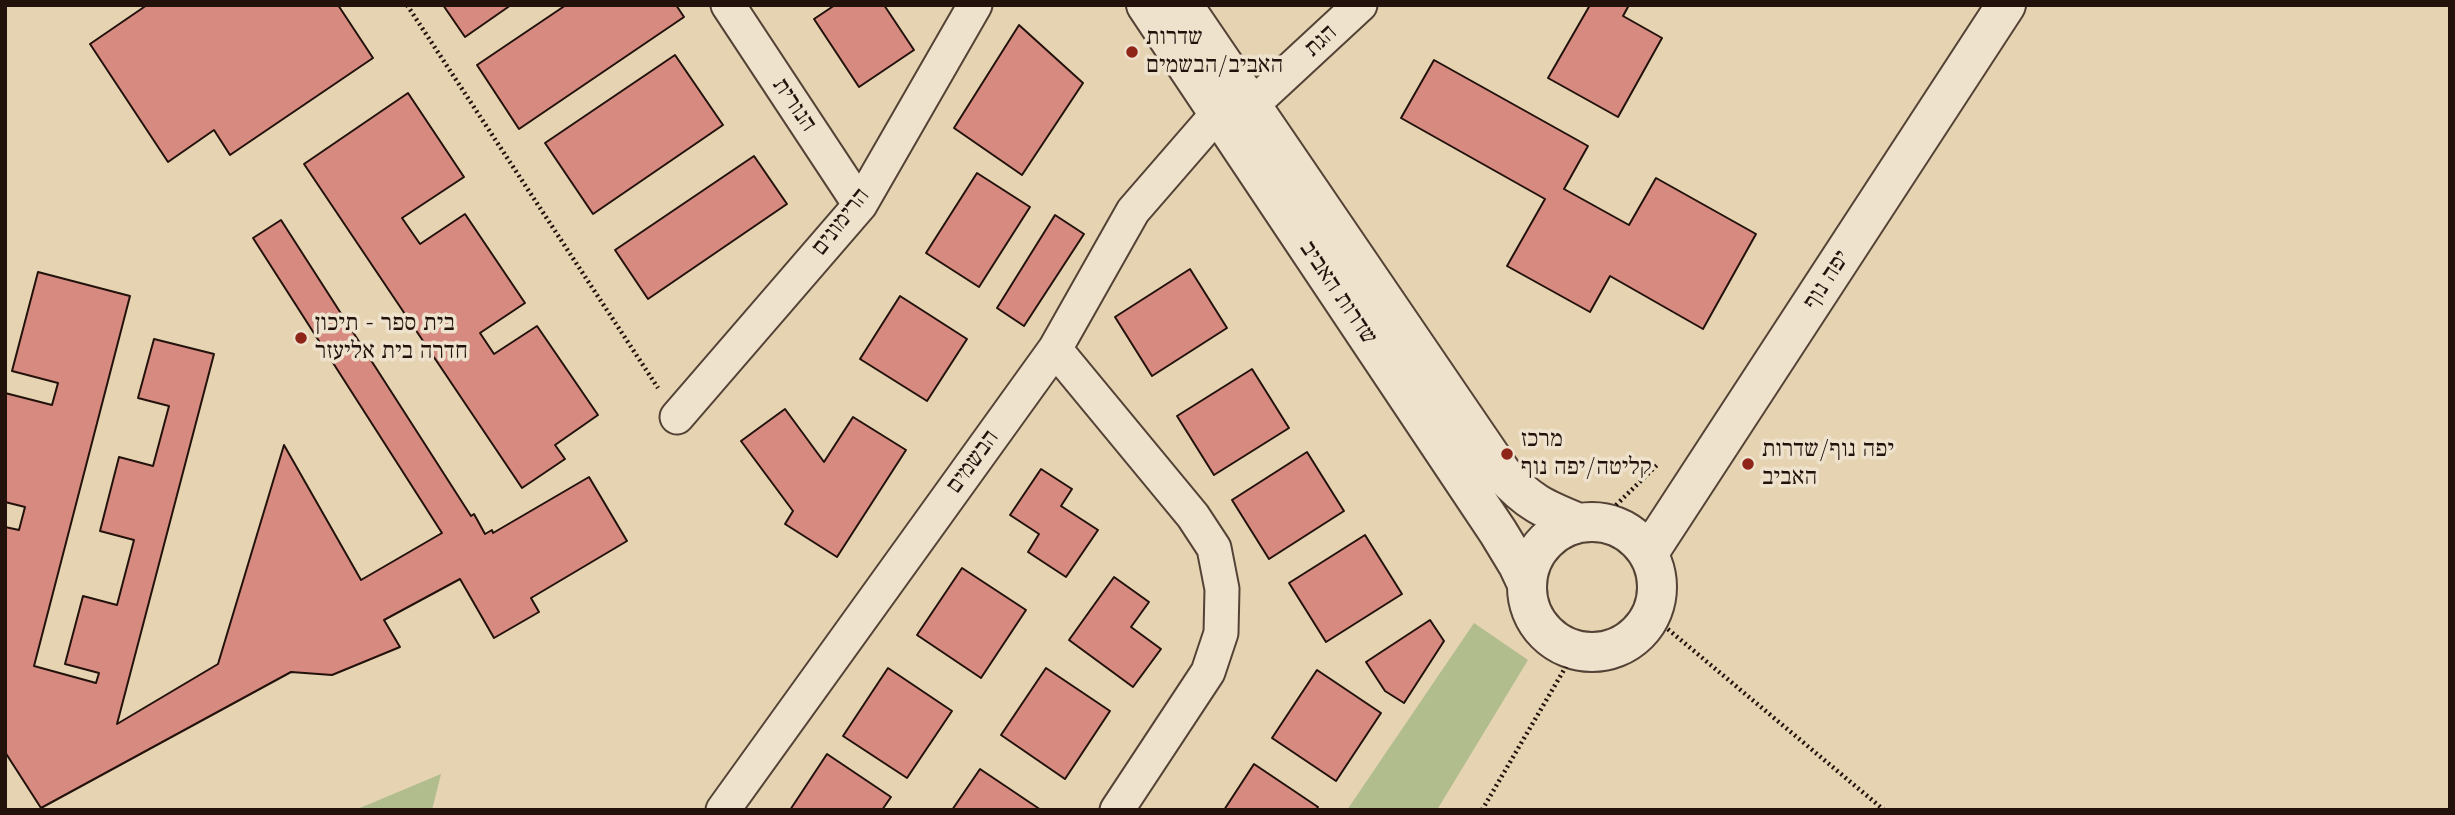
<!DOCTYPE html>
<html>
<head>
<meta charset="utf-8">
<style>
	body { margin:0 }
	#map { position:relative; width:2455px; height:815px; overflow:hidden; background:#e5d3b2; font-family:"Old Standard TT",serif }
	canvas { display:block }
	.frame { position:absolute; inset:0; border:7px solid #22120b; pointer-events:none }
</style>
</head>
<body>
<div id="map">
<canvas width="2455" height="815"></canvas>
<div class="frame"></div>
</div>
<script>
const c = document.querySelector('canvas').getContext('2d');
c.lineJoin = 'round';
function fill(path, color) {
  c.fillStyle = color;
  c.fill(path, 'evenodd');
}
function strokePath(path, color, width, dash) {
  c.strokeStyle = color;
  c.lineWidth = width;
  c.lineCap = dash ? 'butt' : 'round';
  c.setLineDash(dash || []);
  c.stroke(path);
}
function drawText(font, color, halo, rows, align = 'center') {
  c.font = font + ' "Old Standard TT","Frank Ruhl Libre",serif';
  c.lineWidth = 7;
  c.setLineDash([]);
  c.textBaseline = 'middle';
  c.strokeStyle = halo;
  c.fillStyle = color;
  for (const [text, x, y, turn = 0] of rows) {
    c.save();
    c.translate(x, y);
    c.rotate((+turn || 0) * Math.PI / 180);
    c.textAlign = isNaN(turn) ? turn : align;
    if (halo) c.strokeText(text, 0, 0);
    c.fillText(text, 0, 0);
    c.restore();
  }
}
fill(new Path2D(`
	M1474 623 1528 660 1437 810H1347Z
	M441 774 432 810H355Z`), '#b2bd8e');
const building = new Path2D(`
	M147 5H338L373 58 230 155 214 130 168 162 90 44Z
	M443 5H511L465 37Z
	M566 5H676L684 17 519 129 477 65Z
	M835 5H884L914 50 859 87 814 19Z
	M1590 5H1629L1623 16 1662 38 1618 117 1548 78Z
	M1019 25 1083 83 1022 175 954 128Z
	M675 55 723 125 593 214 545 143Z
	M1434 60 1588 146 1564 189 1629 225 1656 178 1756 234 1703 329 1610 276 1590 312 1507 266 1545 199 1401 118Z
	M408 93 464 177 402 218 420 244 465 214 525 303 480 333 494 354 537 326 598 415 555 445 565 459 522 488 304 164Z
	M754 156 787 204 648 299 615 250Z
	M977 173 1030 207 979 287 926 253Z
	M1055 215 1084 234 1024 326 997 308Z
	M281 220 471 516 474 514 485 534 492 530 493 533 589 477 627 541 531 598 539 612 494 638 460 579 384 620 400 647 332 675 291 672 41 808 5 752V527L19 530 25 507 5 502V393L52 405 58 383 12 371 38 272 130 296 34 666 96 683 99 673 65 664 83 596 117 605 134 540 100 531 119 457 153 466 169 406 138 398 154 339 214 354 117 724 218 664 284 445 361 580 442 533 253 238Z
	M1190 269 1227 328 1152 376 1115 317Z
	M900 296 967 339 927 401 860 359Z
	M1252 369 1289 428 1214 475 1177 416Z
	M785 409 824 462 853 417 906 450 837 557 785 524 793 511 741 441Z
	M1307 452 1344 511 1269 559 1232 500Z
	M1041 469 1072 489 1061 506 1098 530 1066 577 1028 552 1039 534 1010 515Z
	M1365 535 1402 594 1326 642 1289 583Z
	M962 568 1026 610 981 678 917 635Z
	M1114 577 1149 602 1131 627 1161 649 1133 687 1069 640Z
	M1430 620 1444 641 1404 703 1385 691 1366 662Z
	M888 668 952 711 907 778 843 736Z
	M1046 668 1110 711 1065 779 1001 735Z
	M1317 670 1381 713 1336 781 1272 738Z
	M827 754 891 797 882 810H790Z
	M1254 764 1318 807 1316 810H1224Z
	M980 769 1041 810H952Z`);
fill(building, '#d78b80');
strokePath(building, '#22120b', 2);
const minor = new Path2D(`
	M728 5 860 205
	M1251 106 1360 5
	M1055 349 1193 516 1214 548 1222 589 1221 633 1208 672 1117 810
	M677 417 860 205 975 5
	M723 810 1055 349 1133 211 1218 113`);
const tertiary = new Path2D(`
	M1146 5 1498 532 1518 565 1526 582
	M1183 5 1502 473C1528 502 1544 509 1579 523
	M1527 587a65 65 0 1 1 130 0a65 65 0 1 1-130 0Z
	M1648 554 2006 5`);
strokePath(minor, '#534235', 37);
strokePath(tertiary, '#534235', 42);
strokePath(new Path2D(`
	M407 5 658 388
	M1612 509 1658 464
	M1651 615 1884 810
	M1482 810 1575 651`), '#22120b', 4.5, [2, 3.5]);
strokePath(minor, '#eee2cd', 33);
strokePath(tertiary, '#eee2cd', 38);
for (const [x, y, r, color] of [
	[1132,52,7,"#8f2418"],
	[301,338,7,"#8f2418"],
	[1507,454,7,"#8f2418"],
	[1748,464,7,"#8f2418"]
]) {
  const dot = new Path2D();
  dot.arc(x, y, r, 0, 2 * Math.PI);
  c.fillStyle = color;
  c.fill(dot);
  strokePath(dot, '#eee2cd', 2.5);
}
drawText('24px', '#22120b', '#eee2cd', [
	["שדרות",1146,38],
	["האביב/הבשמים",1146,66],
	["בית ספר - תיכון",315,324],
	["חדרה בית אליעזר",315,352],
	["מרכז",1521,440],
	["קליטה/יפה נוף",1521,468],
	["יפה נוף/שדרות",1762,450],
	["האביב",1762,478]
], 'left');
drawText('24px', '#22120b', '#eee2cd', [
	["הגת",1321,41,-43],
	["הנורית",794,105,56],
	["הרימונים",841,222,-52],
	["יפה נוף",1827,280,-57],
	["שדרות האביב",1338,293,56],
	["הבשמים",973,462,-54]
]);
</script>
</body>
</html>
